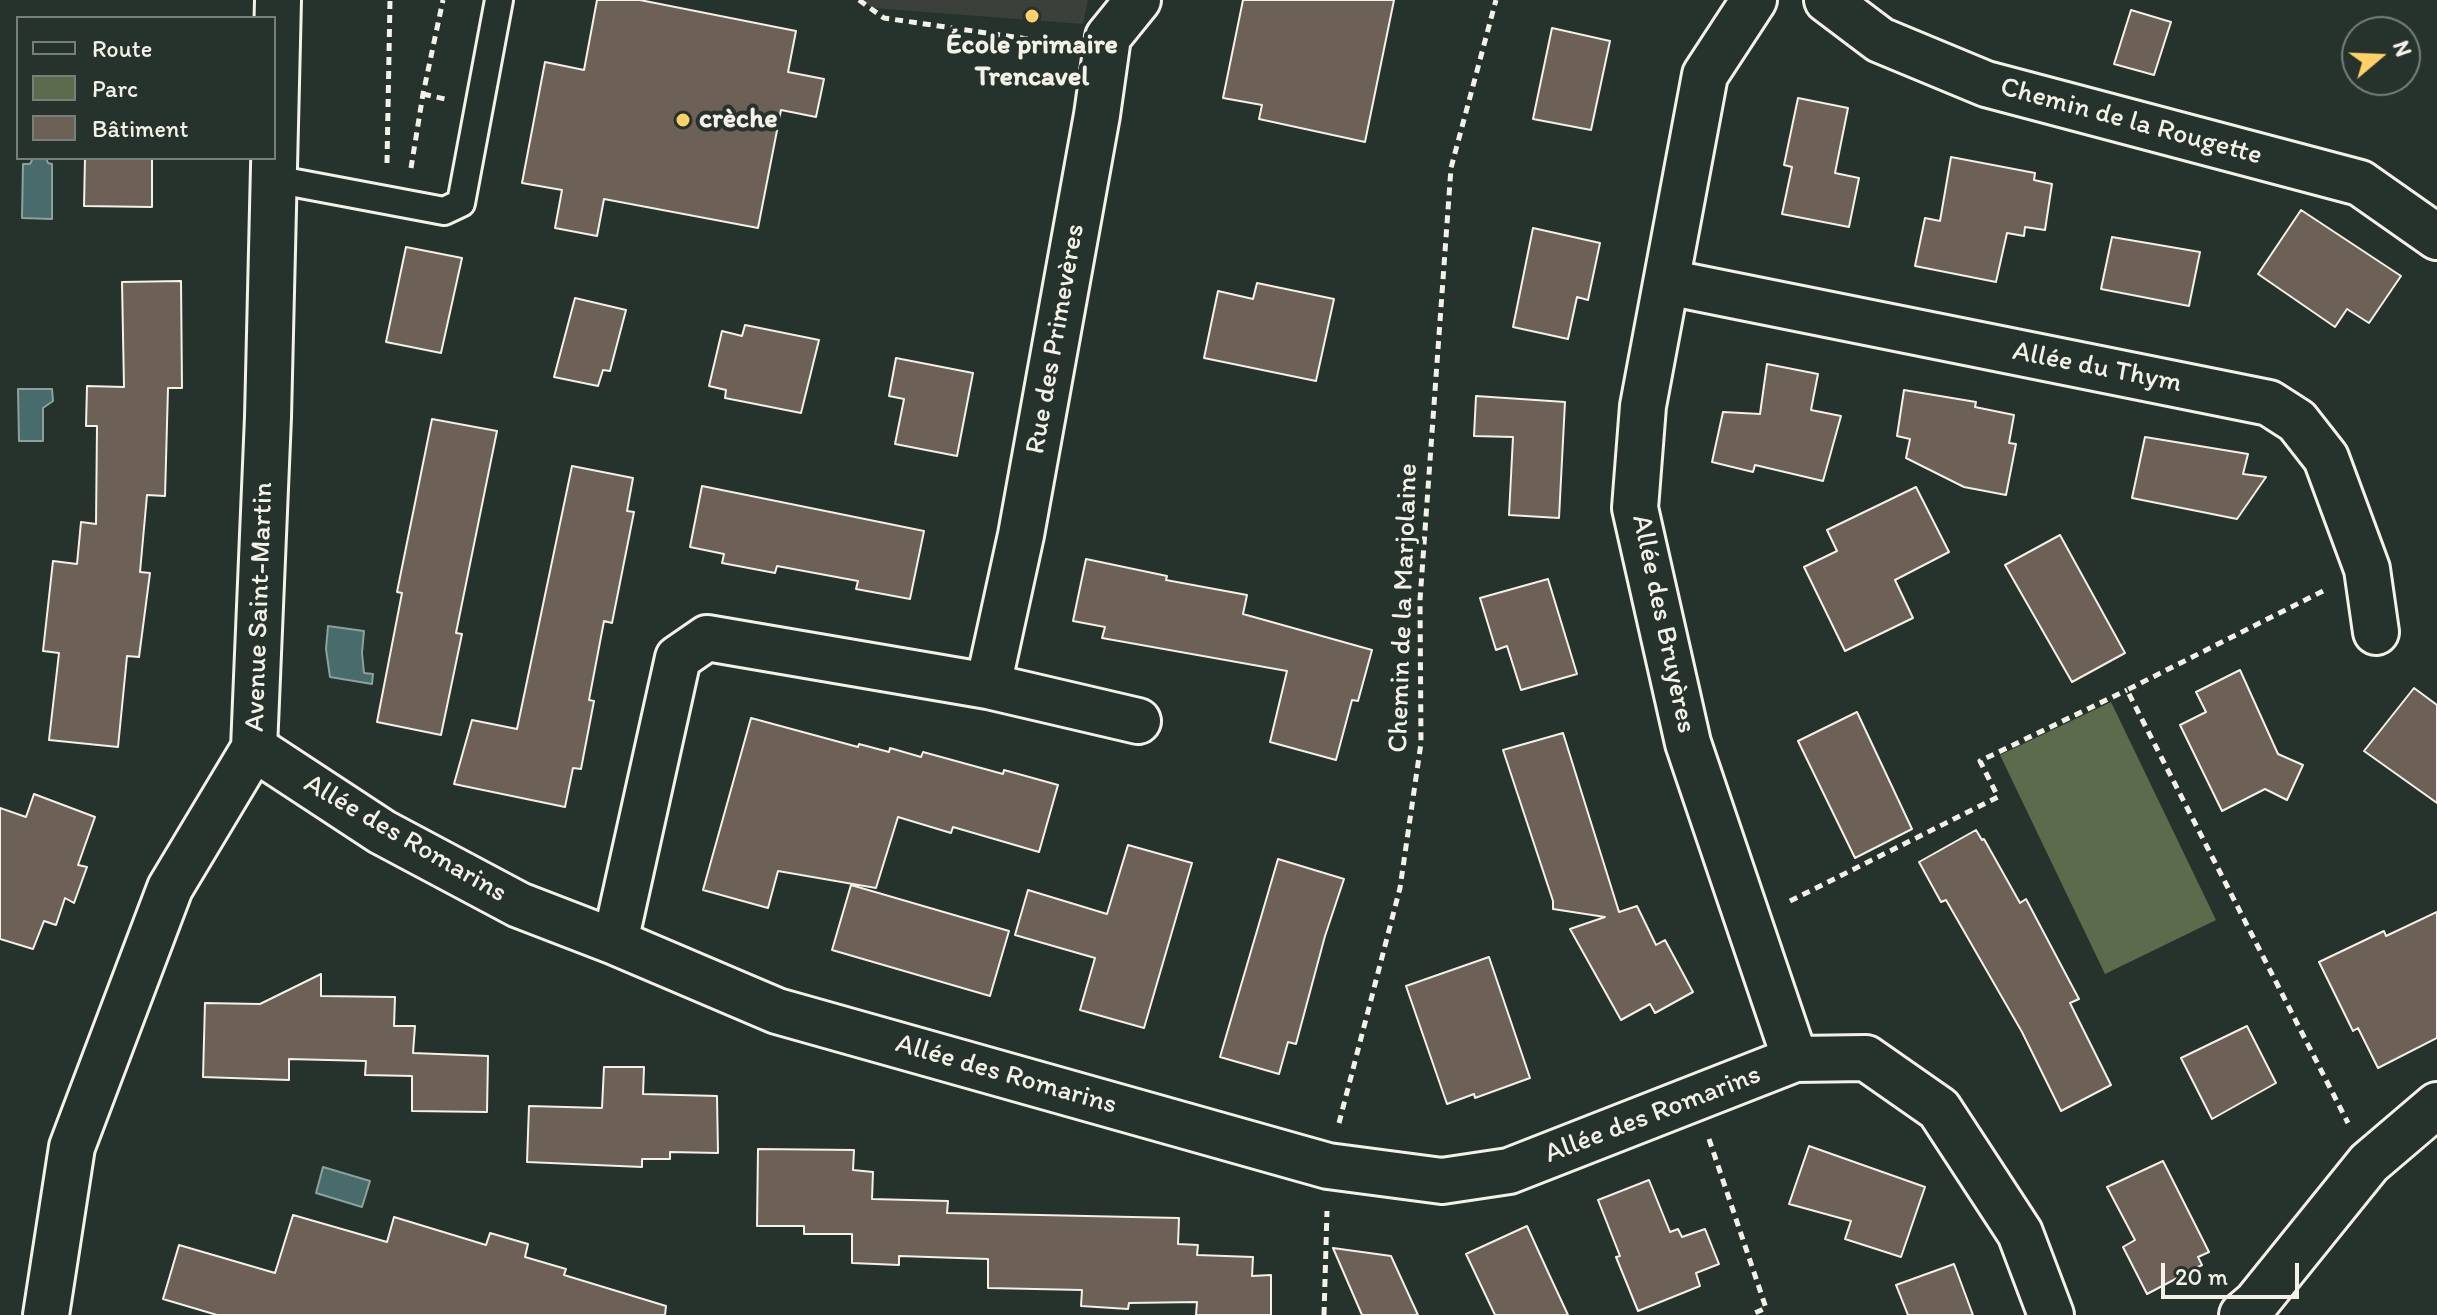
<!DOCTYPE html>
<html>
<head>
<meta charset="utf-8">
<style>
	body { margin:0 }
	#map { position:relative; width:2437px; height:1315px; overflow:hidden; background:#26332d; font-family:Itim,sans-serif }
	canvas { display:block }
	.legend { position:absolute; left:16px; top:16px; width:260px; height:144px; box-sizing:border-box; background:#26332d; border:2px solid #787f78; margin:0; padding:10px 14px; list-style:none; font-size:24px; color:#f4f1e8 }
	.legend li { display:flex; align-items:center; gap:16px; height:40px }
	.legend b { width:40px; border:2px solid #787f78 }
	.north { position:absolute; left:2341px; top:16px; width:80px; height:80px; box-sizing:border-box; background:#26332d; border:2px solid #787f78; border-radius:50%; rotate:71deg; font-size:22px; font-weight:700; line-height:32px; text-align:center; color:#f4f1e8 }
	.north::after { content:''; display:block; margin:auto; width:28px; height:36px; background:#ffd166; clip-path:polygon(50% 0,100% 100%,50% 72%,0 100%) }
	.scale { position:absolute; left:2161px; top:1263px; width:138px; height:36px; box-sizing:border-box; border:4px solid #f4f1e8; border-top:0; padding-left:10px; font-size:24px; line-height:28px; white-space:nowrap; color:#f4f1e8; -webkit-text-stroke:6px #26332d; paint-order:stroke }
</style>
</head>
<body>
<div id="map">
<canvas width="2437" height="1315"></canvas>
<ul class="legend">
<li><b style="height:10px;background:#26332d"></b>Route</li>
<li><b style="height:22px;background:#5c6b4c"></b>Parc</li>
<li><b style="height:22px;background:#6c6057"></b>Bâtiment</li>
</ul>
<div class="north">N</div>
<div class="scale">20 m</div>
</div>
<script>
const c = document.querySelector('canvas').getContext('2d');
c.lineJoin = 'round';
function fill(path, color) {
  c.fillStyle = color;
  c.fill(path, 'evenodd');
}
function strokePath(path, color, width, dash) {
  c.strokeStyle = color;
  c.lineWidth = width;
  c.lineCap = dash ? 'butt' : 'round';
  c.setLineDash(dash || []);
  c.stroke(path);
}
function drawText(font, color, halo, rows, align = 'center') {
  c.font = font + ' Itim,sans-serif';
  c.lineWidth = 8;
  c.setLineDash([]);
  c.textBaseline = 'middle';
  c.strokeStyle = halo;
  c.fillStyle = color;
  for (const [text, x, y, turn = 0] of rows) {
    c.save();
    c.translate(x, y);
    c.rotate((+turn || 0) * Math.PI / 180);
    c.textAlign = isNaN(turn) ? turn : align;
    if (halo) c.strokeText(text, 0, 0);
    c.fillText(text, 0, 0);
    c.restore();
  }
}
fill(new Path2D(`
	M861 0H1088L1083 24 873 8Z`), '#3b403a');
fill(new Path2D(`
	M2111 702 2216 920 2105 974 2000 755Z`), '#5c6b4c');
const water = new Path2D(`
	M33 158H46L48 163 52 164V219L22 218 23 164H30Z
	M18 389H52L53 401 43 408V441H19Z
	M328 626 364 631 362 653 364 673 373 674 372 684 330 677 326 649Z
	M323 1167 370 1181 362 1207 316 1193Z`);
fill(water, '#476c6b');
strokePath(water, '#8ca19d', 2);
const building = new Path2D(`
	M597 0H640L796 31 788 72 824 79 816 117 781 110 758 228 604 199 597 236 555 228 562 190 522 183 545 62 584 70Z
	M1243 0H1394L1365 142 1259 119 1262 105 1223 98Z
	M2131 10 2171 22 2154 75 2114 64Z
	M1552 28 1610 41 1591 130 1533 119Z
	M1798 98 1848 108 1835 173 1859 178 1849 227 1782 214 1792 167 1784 165Z
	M1951 157 2035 173 2034 180 2052 184 2045 230 2025 227 2024 236 2007 233 1996 282 1915 266 1925 218 1940 221Z
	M85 158H152V207L84 206Z
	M2301 210 2401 276 2369 323 2347 309 2335 327 2258 274Z
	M1533 228 1600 243 1588 300 1577 297 1568 339 1513 327Z
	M2112 237 2200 252 2189 306 2101 289Z
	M406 247 462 258 441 353 386 342Z
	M181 281 182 388H168L165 496 147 495 140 572 150 573 139 657 127 656 118 747 49 740 59 653 43 651 53 561 77 564 81 522 96 524 97 426H86L87 386 124 387 122 282Z
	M1257 283 1334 299 1316 381 1204 358 1218 291 1253 299Z
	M575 298 626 310 610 371 603 370 598 386 554 377Z
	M745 325 819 340 801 413 725 398 726 390 709 386 722 331 742 336Z
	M896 358 973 373 957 456 895 444 904 399 889 396Z
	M1767 364 1818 374 1811 410 1841 416 1823 481 1755 465 1753 472 1712 462 1723 412 1760 414Z
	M1904 390 1976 402 1975 407 2014 415 2009 443 2016 444 2006 495 1964 487 1906 458 1910 439 1897 436Z
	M1476 396 1565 402 1559 518 1509 515 1513 437 1474 436Z
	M432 419 497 431 456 633 462 634 441 735 377 722 402 593 397 592Z
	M2145 437 2248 454 2243 474 2266 477 2237 519 2132 498Z
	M572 466 633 478 627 511 634 512 612 623 604 621 589 700 594 701 581 769 573 768 565 807 454 784 472 720 517 729Z
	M702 486 924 531 910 599 856 589 858 581 777 566 775 573 722 563 724 554 690 547Z
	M1916 487 1949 552 1895 580 1913 618 1845 651 1804 567 1837 551 1827 530Z
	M2060 535 2125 653 2072 682 2005 565Z
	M1086 559 1167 576 1166 580 1247 595 1243 614 1372 650 1358 701 1352 700 1336 760 1270 742 1287 671 1102 638 1105 627 1073 621Z
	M1548 579 1577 674 1521 690 1507 646 1496 650 1480 598Z
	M2240 670 2278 754 2303 765 2287 800 2265 789 2222 811 2180 725 2206 712 2196 692Z
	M2414 688 2437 705V803L2364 751Z
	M1857 712 1912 829 1855 858 1798 741Z
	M751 718 858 747 859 744 889 752 890 748 921 757 923 752 1003 774 1004 770 1058 785 1039 852 953 827 951 833 898 817 876 888 778 871 768 908 703 890Z
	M1563 733 1619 912 1637 906 1656 945 1665 940 1693 992 1655 1013 1650 1004 1621 1020 1570 929 1605 917 1553 909V901L1503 750Z
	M34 794 95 817 78 865 87 867 74 903 65 898 56 925 44 921 33 949 0 939V808L26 817Z
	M1976 830 1982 840 1984 839 2020 903 2026 899 2079 999 2070 1003 2111 1085 2061 1111 2022 1032 1946 900 1941 902 1919 862Z
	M1128 845 1192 863 1144 1028 1080 1010 1095 958 1015 935 1028 890 1107 914Z
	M1278 859 1344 879 1325 936 1296 1044 1288 1042 1279 1074 1220 1057Z
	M851 885 1009 931 990 996 832 950Z
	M2437 912V1038L2378 1068 2358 1028 2353 1031 2319 962 2384 931 2386 936Z
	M1489 957 1530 1078 1475 1098 1474 1094 1447 1104 1406 986Z
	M321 974V996L395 997 394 1026H415L413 1053 488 1056 487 1112 412 1111V1076L365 1075 366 1061 289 1059V1080L203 1077 205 1003 260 1004Z
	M2247 1026 2276 1083 2212 1119 2181 1058Z
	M604 1067H644L643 1094 717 1096 718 1153 670 1152V1159H642V1167L527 1162 529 1106 602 1108Z
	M1809 1146 1925 1187 1901 1257 1845 1239 1851 1221 1789 1204Z
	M758 1149 854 1150 853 1170 873 1172 872 1199 948 1201 947 1213 1179 1218 1178 1244 1198 1245 1197 1255 1253 1257 1252 1276 1271 1275V1315H1196L1197 1302 1129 1303 1128 1309 1081 1306 1082 1290 988 1288V1259L899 1256V1265L852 1263V1234H804V1226H757Z
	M2163 1161 2209 1252 2198 1257 2202 1265 2147 1294 2123 1247 2135 1240 2107 1187Z
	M1649 1180 1670 1232 1678 1229 1682 1237 1705 1229 1719 1264 1696 1273 1700 1286 1638 1311 1616 1257 1620 1256 1598 1200Z
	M293 1215 387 1242 394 1217 486 1245 490 1233 528 1244 525 1257 566 1269 564 1275 666 1306 665 1315H217L163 1299 179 1245 275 1273Z
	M1527 1226 1548 1272 1568 1315H1495L1466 1254Z
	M1333 1248 1391 1256 1418 1315H1362Z
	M1954 1264 1973 1315H1908L1896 1285Z`);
fill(building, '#6c6057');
strokePath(building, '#f4f1e8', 2);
const service = new Path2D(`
	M274 179 444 211 461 203 499 0`);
const minor = new Path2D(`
	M1754 0 1705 75 1643 406 1635 508 1688 743 1795 1059
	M1827 0 1880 40 1986 84 2360 183 2437 237
	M1667 282 2269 403 2297 421 2326 458 2367 569 2376 632
	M988 686 1021 535 1097 115 1108 37 1138 0
	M254 748 382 832 519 905 615 942 777 1011 1328 1166 1442 1181 1509 1171 1795 1059 1866 1058 1939 1109 2020 1233 2051 1315
	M615 942 678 658 707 638 988 686 1138 721
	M2242 1315 2256 1303 2369 1163 2437 1105`);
const tertiary = new Path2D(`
	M46 1315 72 1147 170 888 254 748 268 417 278 0`);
strokePath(service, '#f4f1e8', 32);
strokePath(minor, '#f4f1e8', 50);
strokePath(tertiary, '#f4f1e8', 50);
strokePath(new Path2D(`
	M859 0 884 18 1062 44
	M423 94 445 99
	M387 163 390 0
	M411 168 423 94 443 0
	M2323 591 2127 690 2348 1123
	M1790 901 1998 797 1980 761 2127 690
	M1339 1123 1400 888 1421 743 1420 600 1451 168 1496 0
	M1709 1139 1766 1308 1750 1315
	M1324 1315 1327 1211`), '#f4f1e8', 5, [8, 6]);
strokePath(service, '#26332d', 26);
strokePath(minor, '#26332d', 44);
strokePath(tertiary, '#26332d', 44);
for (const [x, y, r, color] of [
	[1032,16,8,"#ffd166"],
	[683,120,8,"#ffd166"]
]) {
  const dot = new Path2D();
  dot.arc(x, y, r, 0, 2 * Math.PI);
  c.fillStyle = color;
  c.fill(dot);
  strokePath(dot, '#26332d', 3);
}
drawText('bold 28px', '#f4f1e8', '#26332d', [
	["École primaire",1032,46],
	["Trencavel",1032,78],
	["crèche",699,120,"left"]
]);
drawText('28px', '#f4f1e8', '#26332d', [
	["Chemin de la Rougette",2131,122,15],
	["Rue des Primevères",1056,339,-80],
	["Allée du Thym",2097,368,11],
	["Avenue Saint-Martin",260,607,-88],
	["Chemin de la Marjolaine",1404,608,-88],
	["Allée des Bruyères",1663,624,78],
	["Allée des Romarins",405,839,30],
	["Allée des Romarins",1006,1075,16],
	["Allée des Romarins",1653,1115,-21]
]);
</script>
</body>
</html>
